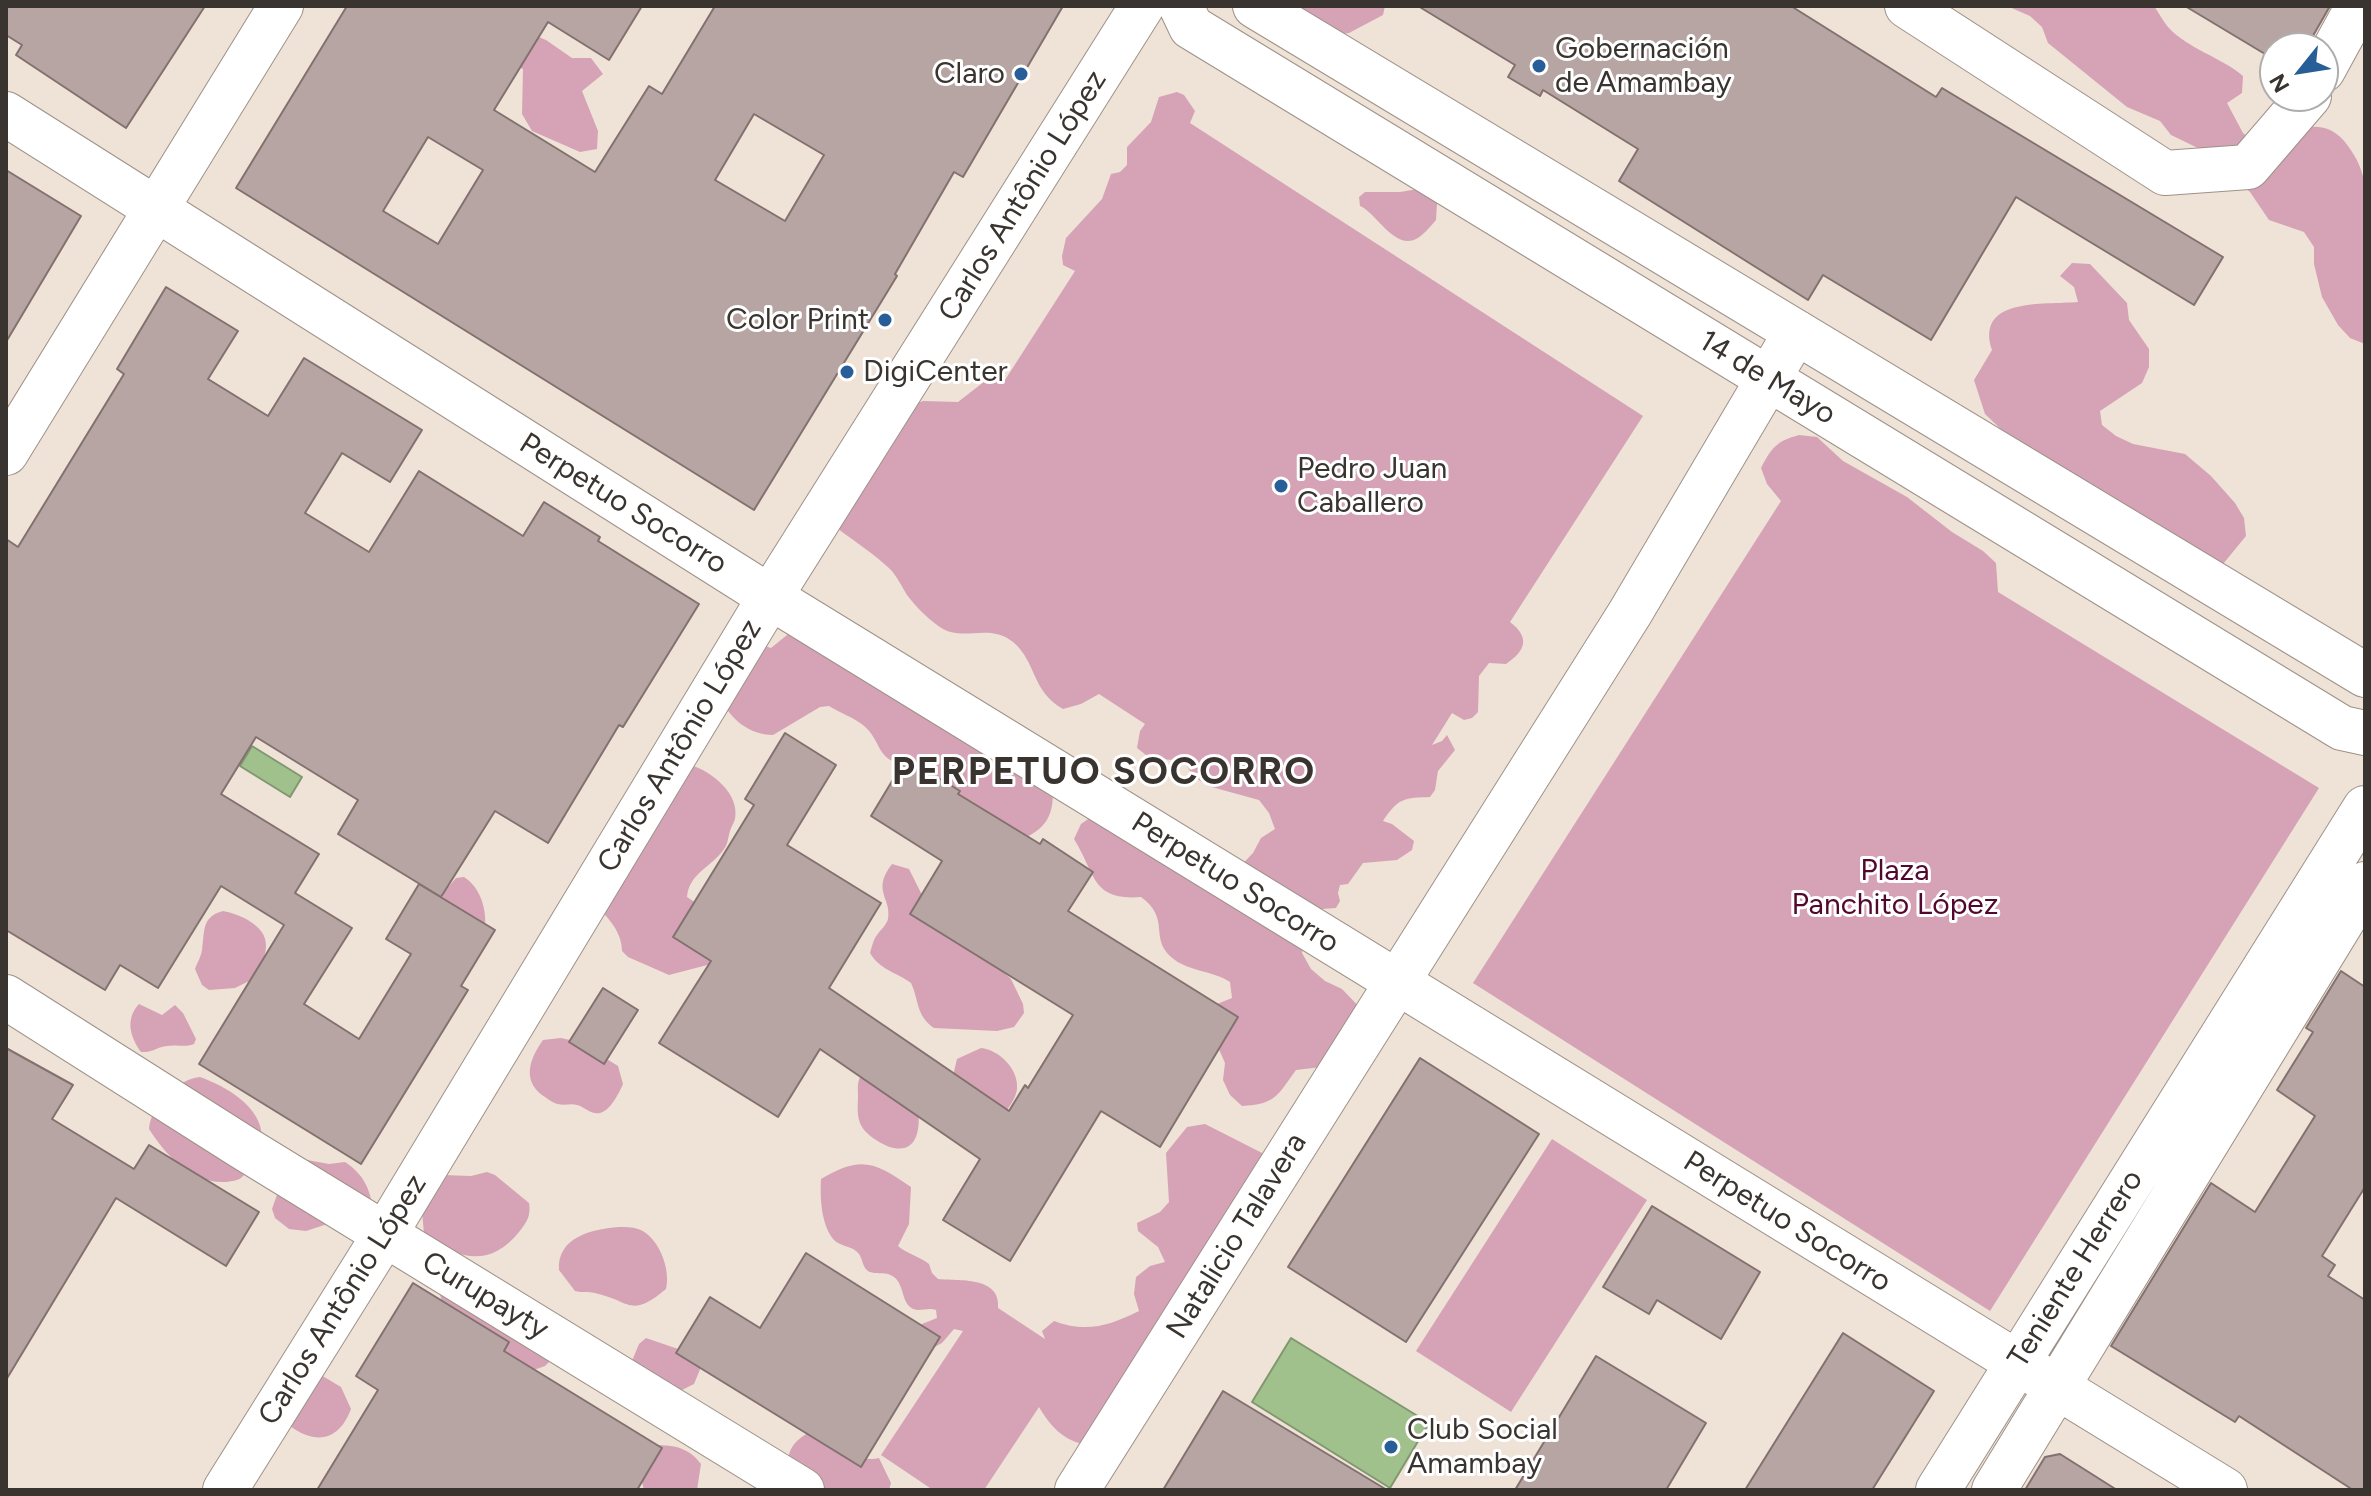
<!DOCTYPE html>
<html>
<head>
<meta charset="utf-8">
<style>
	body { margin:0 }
	#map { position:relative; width:2371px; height:1496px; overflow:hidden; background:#efe2d7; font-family:Figtree,sans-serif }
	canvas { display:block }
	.frame { position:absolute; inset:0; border:8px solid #39342f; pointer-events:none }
	.north { position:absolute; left:2259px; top:32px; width:80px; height:80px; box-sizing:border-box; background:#fff; border:2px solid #b0aeac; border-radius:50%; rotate:240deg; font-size:22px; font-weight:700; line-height:32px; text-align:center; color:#39342f }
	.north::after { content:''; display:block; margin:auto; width:28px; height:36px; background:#285e97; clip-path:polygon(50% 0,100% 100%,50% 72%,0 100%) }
</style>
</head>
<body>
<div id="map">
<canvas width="2371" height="1496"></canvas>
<div class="frame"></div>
<div class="north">N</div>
</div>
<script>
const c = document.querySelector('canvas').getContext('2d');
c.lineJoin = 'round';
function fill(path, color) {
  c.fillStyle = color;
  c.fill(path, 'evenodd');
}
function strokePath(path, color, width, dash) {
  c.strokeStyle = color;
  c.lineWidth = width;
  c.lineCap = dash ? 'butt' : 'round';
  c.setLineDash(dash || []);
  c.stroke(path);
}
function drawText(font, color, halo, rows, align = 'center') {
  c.font = font + ' Figtree,sans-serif';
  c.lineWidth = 6;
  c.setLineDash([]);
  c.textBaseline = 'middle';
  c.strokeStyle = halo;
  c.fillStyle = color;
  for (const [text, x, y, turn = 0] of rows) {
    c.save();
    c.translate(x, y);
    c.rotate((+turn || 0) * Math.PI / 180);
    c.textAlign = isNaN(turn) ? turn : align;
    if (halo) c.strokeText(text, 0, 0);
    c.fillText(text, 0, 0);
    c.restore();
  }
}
fill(new Path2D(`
	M1288 6H1385L1383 15 1349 33 1332 36Z
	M2007 6H2154C2159 13 2163 21 2168 27 2188 49 2221 57 2243 76L2242 93 2227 103 2243 133 2257 144C2290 132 2324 111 2348 146 2358 160 2362 169 2365 186V344L2350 338 2338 325 2322 297 2314 264V247L2304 232 2269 220 2250 192 2200 149 2171 135 2160 121 2127 107 2048 43 2042 27 2030 16Z
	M529 33 546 40 572 58H591L603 74 582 91 598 131 597 149 580 152 532 131 522 114 523 69 507 62Z
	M1177 92 1184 95 1195 111 1190 123 1643 416 1510 622C1531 638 1525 651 1506 664L1489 663 1479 676 1478 712 1472 718 1464 720 1452 713 1432 745 1442 741 1447 735 1455 750 1438 771 1435 790 1430 797C1405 798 1399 797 1383 821L1392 824 1414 841 1412 850 1397 860 1363 863 1348 884 1340 885 1338 893 1340 901 1336 908 1308 910 1302 953 1311 969 1325 981 1342 989 1367 1015 1330 1066 1296 1070C1277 1096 1276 1104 1242 1106L1230 1095 1223 1080 1225 1063 1218 1047 1217 1004 1232 998 1230 982C1212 970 1188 972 1171 957 1149 937 1171 919 1141 897 1091 901 1096 874 1074 839L1081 824 1094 815 1230 877 1253 853 1261 838 1275 829 1269 813 1259 800 1208 786 1193 776 1184 761 1150 758 1137 748 1140 731 1145 724 1099 694 1081 704 1063 709C1031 691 1037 662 1013 642 990 623 964 641 943 629 930 621 916 607 907 595 902 587 897 576 890 569 874 554 854 541 837 528L892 412 923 401 958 402 985 381 1005 380 1075 271 1063 265 1062 256 1066 238 1102 199 1111 174 1120 172 1127 165V147L1151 122 1159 97Z
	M1418 189 1434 195 1437 203 1436 220C1431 226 1424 234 1418 238 1395 252 1377 213 1360 206L1359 197 1365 192H1400Z
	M2072 263 2090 264 2127 303 2129 320 2149 349V367L2142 383 2100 411 2102 425 2116 436 2133 444 2185 454 2211 476 2235 503 2244 518 2246 536 2223 564 2025 452 1985 414 1974 380 1992 350C1975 297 2044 305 2078 302L2074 287 2060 276Z
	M1799 435 1817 437 1843 461 1907 497 1952 532 1983 551 1996 563 1998 592 2319 788 1990 1311 1473 983 1781 501 1767 484 1761 468C1772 447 1777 441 1799 435Z
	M792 631 1052 780C1056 815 1047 831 1014 842L908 767C873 758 884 743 863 725 853 717 840 713 829 706L820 707 773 735C749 735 729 718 720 697L762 645 771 648Z
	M690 765C712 771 740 794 735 819 734 823 731 827 730 831 728 837 728 844 724 849 712 867 689 873 687 897L709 912 711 964 669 975 628 957 622 951C622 929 604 914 590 899Z
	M892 864 909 869 925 901 1011 979 1023 1004 1024 1013 1014 1027 997 1031 934 1028C916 1016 919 1000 911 983 896 972 880 970 870 953 872 947 873 940 877 935 881 929 886 926 888 919 892 898 871 891 892 864Z
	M464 877C481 888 487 910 485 929L438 908 445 891 456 878Z
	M223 911C240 914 267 926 266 946 266 957 259 967 257 977L235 988 209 990 202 985 195 969C197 963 201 957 202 950 205 931 201 917 223 911Z
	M139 1004 162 1015 175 1005 183 1013 196 1039 194 1044C183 1048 178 1044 167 1046 157 1047 152 1053 141 1052 130 1037 125 1019 139 1004Z
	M561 1038 579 1042 618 1066 623 1084C619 1093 611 1110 600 1113 591 1115 585 1107 577 1105 571 1103 564 1106 558 1104 552 1103 547 1098 542 1095 521 1079 531 1057 543 1040Z
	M981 1048C999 1050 1019 1069 1017 1089 1016 1099 1007 1109 1002 1118L952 1080 957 1059Z
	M876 1072 918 1109C921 1131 916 1157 887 1146 878 1142 867 1135 862 1127 856 1117 858 1106 858 1095 858 1088 857 1084 860 1077Z
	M200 1077C225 1086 262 1106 262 1138 262 1146 256 1154 252 1160 250 1165 247 1173 243 1176 239 1181 232 1181 226 1182 191 1184 166 1155 149 1129 151 1105 176 1080 200 1077Z
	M1205 1124 1268 1156 1094 1446C1066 1443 1053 1430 1039 1407L984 1490H933L881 1455 963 1331 954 1329 942 1343 927 1351 912 1328 937 1318 936 1310C929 1308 925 1310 918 1310 900 1308 906 1286 894 1277 886 1271 878 1275 870 1272 861 1268 864 1257 856 1251 850 1246 840 1246 834 1240 821 1225 820 1198 821 1179 861 1155 875 1162 911 1187L909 1224 898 1246C907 1254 919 1256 929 1264L932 1273 938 1279C958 1281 1001 1276 998 1308L1045 1339 1042 1331 1054 1321C1086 1333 1109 1326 1139 1311L1134 1294 1136 1277 1150 1266 1165 1262 1158 1247 1138 1231 1137 1223 1160 1212 1169 1202 1166 1153 1187 1127Z
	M1552 1139 1647 1200 1511 1412 1416 1351Z
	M302 1159 329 1164 345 1162C363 1174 370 1188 373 1209L306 1231 289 1229 275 1218 272 1209 278 1192Z
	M487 1172 495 1175 529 1203C531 1216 527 1222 519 1232 490 1268 458 1260 424 1234L422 1211 443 1175 471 1176Z
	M619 1227C625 1227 632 1227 638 1229 659 1236 671 1270 666 1289 630 1319 631 1301 595 1293 588 1291 582 1293 575 1291L559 1270C557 1237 592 1229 619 1227Z
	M440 1294 551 1360 545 1366 528 1372 442 1303Z
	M646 1338 681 1350 701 1367 694 1384 678 1392 629 1368 639 1344Z
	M321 1375 341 1387 351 1409C339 1441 316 1445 290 1426Z
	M812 1431C830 1441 858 1464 879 1458L891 1483 889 1490H783C790 1460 782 1446 812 1431Z
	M655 1445C675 1445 689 1448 701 1464L697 1490H644L636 1459Z`), '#d5a3b5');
const water = new Path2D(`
	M252 746 302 777 290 797 240 766Z
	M1291 1338 1429 1423 1390 1488 1252 1402Z`);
fill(water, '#a0c18c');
strokePath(water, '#819770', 2);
const building = new Path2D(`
	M6 6H205L126 128 16 55 22 45 6 35Z
	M347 6H642L609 60 548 22 494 110 595 172 649 86 662 94 715 6H1063L963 177 954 172 895 274 897 276 754 510 236 188ZM754 114 824 155 785 221 715 180ZM428 137 483 170 438 244 383 211Z
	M1418 6H1791L1936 97 1942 88 2223 257 2194 305 2016 197 1931 340 1823 275 1808 300 1619 181 1638 149 1543 90 1540 96 1508 77 1515 65Z
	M2185 6H2330L2306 48H2275V60Z
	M6 170 81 216 6 342Z
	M166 287 238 331 208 379 268 416 304 358 422 430 390 482 342 453 305 513 369 552 419 471 523 536 544 502 600 537 598 541 699 604 623 727 619 725 548 843 495 811 441 897 338 834 358 800 256 737 221 794 319 854 295 893 352 928 304 1004 359 1039 411 954 386 939 419 884 495 930 461 986 468 990 361 1164 199 1064 284 925 221 886 158 988 120 965 105 990 6 930V539L18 547 124 374 117 369Z
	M785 733 836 765 787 845 881 903 829 988 1009 1111 1025 1085 1028 1088 1073 1015 910 914 942 861 871 816 906 758 960 791 958 794 1040 844 1043 839 1093 872 1068 911 1238 1017 1160 1147 1101 1111 1010 1261 943 1220 980 1159 820 1049 778 1117 659 1043 711 961 673 937 754 805 745 799Z
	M2341 971 2365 987V1187L2322 1256 2335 1265 2328 1276 2365 1300V1490H2353L2239 1416 2235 1422 2111 1346 2211 1183 2255 1212 2315 1116 2277 1090 2313 1032 2306 1028Z
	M603 988 638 1010 604 1064 569 1042Z
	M6 1048 73 1085 52 1119 134 1169 149 1145 259 1212 226 1266 116 1198 6 1380Z
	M1420 1058 1539 1134 1406 1342 1288 1267Z
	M1652 1206 1760 1272 1721 1339 1657 1300 1649 1314 1603 1287Z
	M806 1253 940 1337 861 1467 676 1353 710 1297 760 1328Z
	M413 1283 509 1342 504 1351 662 1448 637 1490H317L378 1390 356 1376Z
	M1843 1333 1934 1391 1872 1490H1745Z
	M1596 1356 1706 1423 1666 1490H1515Z
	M1223 1391 1387 1490H1163Z
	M2060 1454 2117 1490H2025L2045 1457Z`);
fill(building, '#b6a5a2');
strokePath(building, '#82716f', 2);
const minor = new Path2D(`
	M1181 6 1191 27 2342 728 2365 733
	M1255 6 2365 675
	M1907 6 2165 173 2248 167 2309 96
	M2323 70 2358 6
	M6 114 770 597 2225 1490
	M6 453 281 6
	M6 997 244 1148 802 1490
	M225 1490 385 1234 770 597 1142 6
	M1077 1490 1630 613 1796 332
	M1938 1490 2365 808
	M1994 1490 2365 884`);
strokePath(minor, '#9e9288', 46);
strokePath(minor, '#fff', 44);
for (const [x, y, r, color] of [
	[1539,66,8,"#285e97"],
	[1021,74,8,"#285e97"],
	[885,320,8,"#285e97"],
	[847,372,8,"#285e97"],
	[1281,486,8,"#285e97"],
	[1391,1447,8,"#285e97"]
]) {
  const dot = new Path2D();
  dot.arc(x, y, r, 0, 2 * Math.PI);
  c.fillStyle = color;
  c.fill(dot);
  strokePath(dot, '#fff', 3);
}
drawText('30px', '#39342f', '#fff', [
	["Gobernación",1555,49],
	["de Amambay",1555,83],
	["Claro",1005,74,"right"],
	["Color Print",869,320,"right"],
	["DigiCenter",863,372],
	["Pedro Juan",1297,469],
	["Caballero",1297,503],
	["Club Social",1407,1430],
	["Amambay",1407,1464]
], 'left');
drawText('30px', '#39342f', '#fff', [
	["Carlos Antônio López",1023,196,-58],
	["14 de Mayo",1767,378,31],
	["Perpetuo Socorro",623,504,32],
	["Carlos Antônio López",680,746,-59],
	["Perpetuo Socorro",1235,883,32],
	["Perpetuo Socorro",1787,1222,32],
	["Natalicio Talavera",1237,1236,-58],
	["Teniente Herrero",2076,1269,-58],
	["Curupayty",485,1296,31],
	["Carlos Antônio López",343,1300,-58]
]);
drawText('30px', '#52082e', '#fff', [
	["Plaza",1895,871],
	["Panchito López",1895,905]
]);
c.letterSpacing = '2px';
drawText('bold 38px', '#39342f', '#fff', [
	["PERPETUO SOCORRO",1104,773]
]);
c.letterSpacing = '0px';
</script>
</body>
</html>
